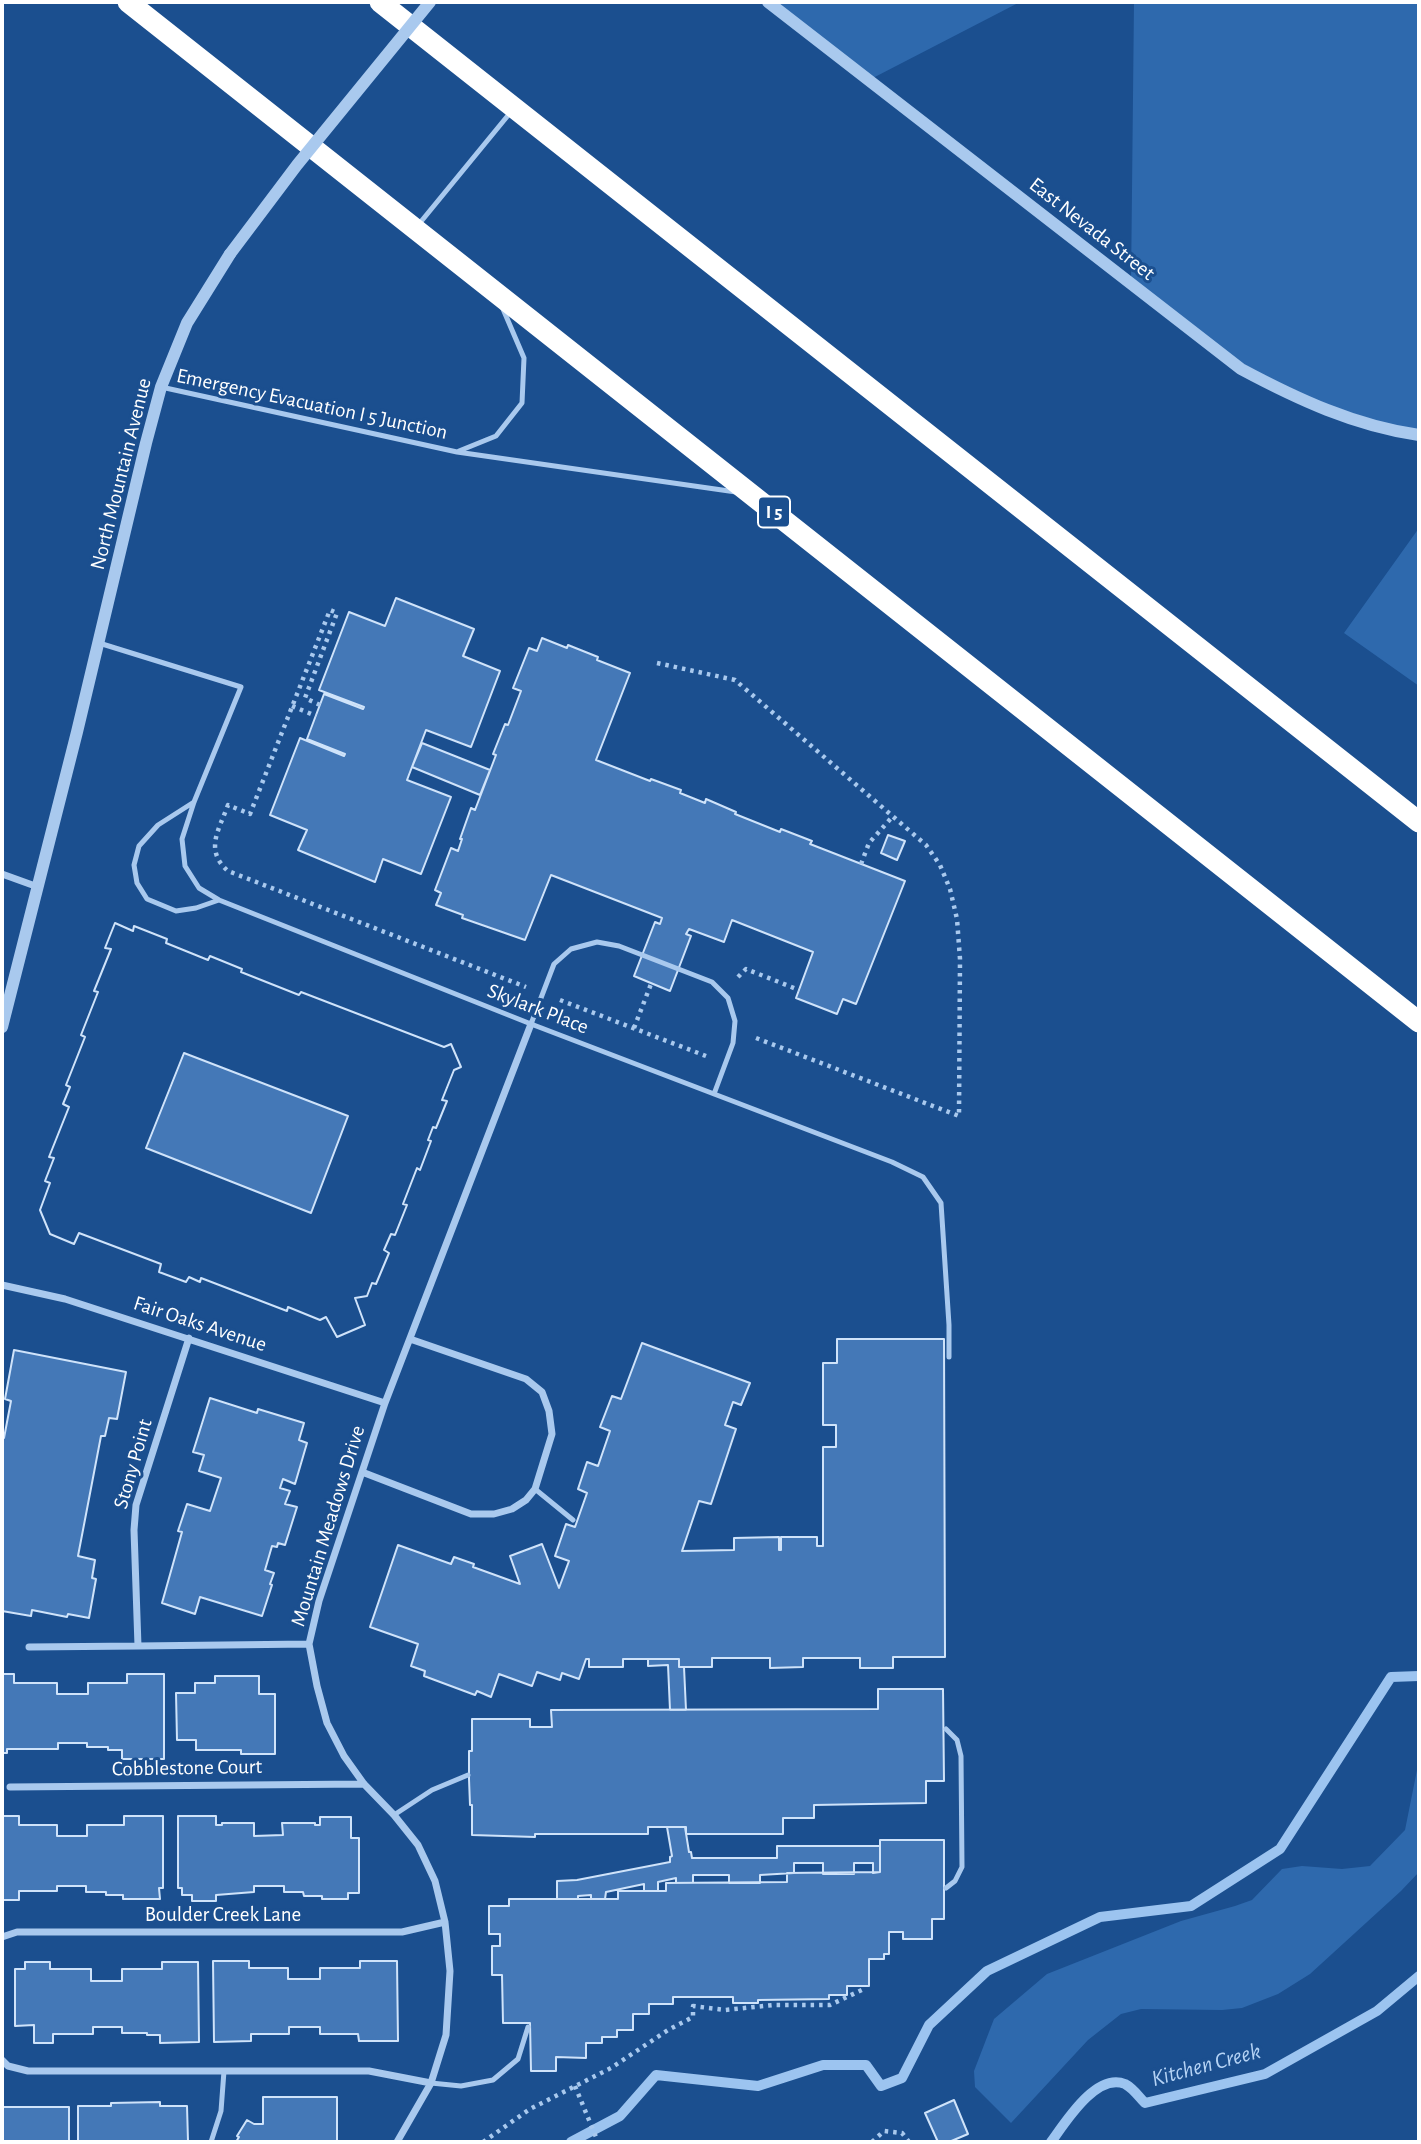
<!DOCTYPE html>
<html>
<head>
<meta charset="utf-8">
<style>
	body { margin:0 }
	#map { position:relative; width:1421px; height:2144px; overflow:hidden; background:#1b4f8f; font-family:"Alegreya Sans",sans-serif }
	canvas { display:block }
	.frame { position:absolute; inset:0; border:4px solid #fff; pointer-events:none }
</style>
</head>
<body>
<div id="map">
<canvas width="1421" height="2144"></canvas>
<div class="frame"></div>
</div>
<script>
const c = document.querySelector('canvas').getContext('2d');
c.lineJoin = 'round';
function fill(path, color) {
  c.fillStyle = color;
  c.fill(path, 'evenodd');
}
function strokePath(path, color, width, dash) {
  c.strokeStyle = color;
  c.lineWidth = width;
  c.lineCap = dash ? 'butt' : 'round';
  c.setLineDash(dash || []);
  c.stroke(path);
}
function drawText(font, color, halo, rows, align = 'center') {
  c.font = font + ' "Alegreya Sans",sans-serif';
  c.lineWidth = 6;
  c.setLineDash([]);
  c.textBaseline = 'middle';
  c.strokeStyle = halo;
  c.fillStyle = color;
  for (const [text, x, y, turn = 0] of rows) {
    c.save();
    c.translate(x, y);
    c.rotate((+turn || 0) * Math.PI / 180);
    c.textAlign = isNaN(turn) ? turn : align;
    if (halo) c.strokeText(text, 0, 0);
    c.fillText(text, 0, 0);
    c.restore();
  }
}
fill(new Path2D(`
	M768 2H1020L869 80Z
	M1134 2H1419V435L1281 390 1131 284Z
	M1419 528V686L1344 633Z
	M1419 1760V1872L1401 1891 1310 1974 1278 1994 1242 2008 1222 2010 1141 2009 1121 2014 1088 2040 1011 2123 975 2087 974 2071 994 2019 1047 1974 1181 1921 1235 1906 1252 1900 1282 1869 1302 1866 1342 1869 1370 1866 1405 1830Z`), '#2e69ad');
strokePath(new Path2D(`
	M571 2142 620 2116 656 2075 758 2086 823 2065H866L881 2086 902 2078 929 2025 987 1971 1100 1917 1191 1906 1280 1849 1391 1677 1419 1676
	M1051 2142C1065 2123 1096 2072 1125 2084 1133 2088 1139 2097 1145 2103L1265 2074 1377 2011 1419 1976`), '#9cc4f0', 10);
const building = new Path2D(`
	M396 598 474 629 463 656 500 671 471 747 426 730 407 780 451 797 421 874 383 859 375 882 298 850 307 830 270 815 300 738 344 756 345 754 307 739 324 694 363 709 364 707 319 690 349 612 385 626Z
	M542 638 567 648 568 645 598 657 597 660 630 673 596 760 650 781 651 779 681 790 680 793 705 803 706 799 736 812 735 814 780 832 781 829 812 841 810 844 905 881 856 1004 843 999 837 1014 796 998 813 952 732 920 724 942 689 929 686 934 691 936 670 991 634 976 655 922 660 924 662 918 551 875 525 940 462 918 463 915 436 905 441 893 435 890 451 848 458 851 462 839H460L471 808 475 810 496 755 493 754 505 724 508 725 521 691 513 688 529 648 537 651Z
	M422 743 490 770 480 795 412 767Z
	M888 835 905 841 897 860 881 853Z
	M115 923 133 931 134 926 167 939 166 943 208 960 210 956 242 969 241 972 299 995 301 992 444 1047 451 1044 461 1067 454 1070 442 1100 447 1101 436 1128 433 1127 428 1140 431 1141 420 1170 417 1168 403 1204 407 1205 395 1235 391 1234 384 1250 389 1253 376 1284 372 1283 367 1296 355 1298 365 1325 337 1337 326 1317 320 1320 288 1307 287 1311 201 1278 200 1282 189 1277 186 1282 159 1272 161 1264 79 1233 74 1244 50 1234 40 1210 50 1183 45 1181 54 1158 49 1157 69 1107 63 1104 70 1087 66 1085 85 1037 81 1035 98 992 94 991 111 949 105 948ZM184 1053 348 1116 311 1213 146 1148Z
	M115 923 133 931 134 926 167 939 166 943 208 960 210 956 242 969 241 972 299 995 301 992 444 1047 451 1044 461 1067 454 1070 442 1100 447 1101 436 1128 433 1127 428 1140 431 1141 420 1170 417 1168 403 1204 407 1205 395 1235 391 1234 384 1250 389 1253 376 1284 372 1283 367 1296 355 1298 365 1325 337 1337 326 1317 320 1320 288 1307 287 1311 201 1278 200 1282 189 1277 186 1282 159 1272 161 1264 79 1233 74 1244 50 1234 40 1210 50 1183 45 1181 54 1158 49 1157 69 1107 63 1104 70 1087 66 1085 85 1037 81 1035 98 992 94 991 111 949 105 948Z
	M837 1339H944L945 1657H893V1668H860V1658H803V1667L770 1668V1658H712V1667H679V1659H623V1667H589V1659H586L579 1679 562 1673 560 1680 537 1672 532 1686 499 1674 491 1697 477 1691 475 1695 424 1676 425 1671 411 1666 418 1644 370 1627 398 1545 451 1564 454 1557 474 1564 473 1567 520 1584 510 1556 542 1544 559 1588 569 1561 555 1556 566 1524 575 1527 587 1493 578 1489 587 1462 598 1466 610 1431 600 1427 612 1396 621 1399 642 1343 750 1383 741 1405 733 1402 725 1425 736 1429 711 1504 699 1501 682 1551 734 1550V1538L779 1537V1550H781V1537H817V1546H823V1447H836V1425H823V1363H837Z
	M14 1350 126 1372 117 1419 109 1418 105 1436H101L78 1556 95 1560 92 1578 96 1579 89 1618 68 1614 67 1617 32 1610 31 1616 2 1611V1438H4L11 1401 5 1399Z
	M210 1398 257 1413 258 1409 304 1423 299 1440 307 1443 295 1484 283 1479 280 1488 290 1491 285 1504 297 1507 285 1545 278 1543 277 1547 272 1546 265 1570 274 1573 270 1584 272 1585 262 1616 200 1597 195 1614 162 1603 182 1532 178 1531 187 1504 210 1511 221 1478 199 1471 204 1455 193 1452Z
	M648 1659H679V1667H684L686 1710H670L668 1665 648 1666Z
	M2 1674H14V1683H57V1694H88V1683H127V1674H164V1759H122V1750H108V1747H87V1743H58V1749H7V1753H2Z
	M215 1676H259V1694H275V1754H241V1750H196V1740H177L176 1693H195V1683H215Z
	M878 1689H943L944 1781H926V1803L814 1805V1818H783V1834H686V1827H648V1834H535V1837L472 1835V1805H470L469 1779V1751H472V1719H530V1727H552L551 1710 878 1709Z
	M2 1816H19V1825H57V1836H87V1825H124V1816H163V1888H159L160 1899H123V1895H106V1892H86V1886H57V1891H19V1900H2Z
	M178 1816H216V1825H222V1823H254V1836L283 1835 282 1823H315V1825H320V1817H351V1838H359V1893H348V1899H322V1896H304L303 1892H284V1886H254V1892L216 1895V1901H192V1895H182V1888H178Z
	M667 1827H685L689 1852H691L692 1858H777V1846H880V1872L873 1873V1863H854V1874H823V1863H794V1873L760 1875V1883H729V1875H693V1883H676V1878L658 1882V1891H644V1884L606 1892 605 1899H591V1895L578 1896V1899H557V1881L577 1880 670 1862V1857L672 1856Z
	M880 1840H944V1919H932V1939H903V1932H889V1954H884V1959H869V1986H847V1995H829V1999L758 2000V2003H733V1997H673V2004H649V2014H633V2030H617V2037H602V2043H586V2058L556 2057V2071H531L530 2023H503L502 1975H492V1946H500V1934H489V1906H509V1899H618V1891H666V1883L787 1882V1873L880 1872Z
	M213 1961H249V1968H288V1979H320V1968H360V1961H397L398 2041H359L358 2034H320V2027H289V2034H251V2041L214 2042Z
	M25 1962H50V1969H91V1981H122V1969H162V1962H198L199 2042 160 2043V2035H147V2033H122V2027H93V2034H53V2043H34V2025L15 2026V1969H25Z
	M263 2097H337V2142H236L239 2137 237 2136 247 2120 254 2124H263Z
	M954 2100 968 2134 949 2142H938L925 2113Z
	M160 2102V2106H187L188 2141 78 2142V2106H111V2103Z
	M2 2107H69V2142H2Z`);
fill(building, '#4478b7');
strokePath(building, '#cfe3fa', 2);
strokePath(new Path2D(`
	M657 663 735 680 926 845 940 865 950 889 957 919 960 959 959 1116 756 1038
	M320 705 305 698 337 613 330 610 250 814 228 805C219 830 204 850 228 871L526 987
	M292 706 316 716
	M861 864 869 843 893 816
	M738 977 746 969 799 990
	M560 1000 706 1056
	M634 1028 651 984
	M575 2086 598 2142
	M483 2142 530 2109 611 2068 668 2030 693 2017V2006L725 2010 774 2005H830L866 1988
	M872 2142 884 2131 902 2133 909 2142`), '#a9c9ee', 4.5, [3.5, 5]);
strokePath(new Path2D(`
	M419 224 510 113
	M161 387 457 452 736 492
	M459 451 496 436 522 403 524 358 503 309
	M99 643 241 687 194 802 182 839 185 866 199 888 219 900 531 1024 892 1162 923 1177 941 1203 949 1325V1357
	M194 802 158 825 139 846 134 865 137 883 147 899 176 911 196 908 219 900
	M531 1024 554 964 571 949 597 942 619 946 712 982 728 998 735 1021 733 1043 714 1094
	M535 1489 573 1520
	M946 1729 957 1740 961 1756 962 1867 955 1881 946 1888
	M394 1815 432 1790 468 1775
	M431 2083 461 2086 493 2080 518 2059 528 2027
	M211 2142 221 2111 224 2071`), '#a9c9ee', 5);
strokePath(new Path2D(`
	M2 874 38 887
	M2 1285 65 1299 385 1403
	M189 1338 136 1505 134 1530 138 1646 309 1644
	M362 1472 471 1514H494L512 1509 526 1500 535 1489 552 1434 549 1411 542 1392 526 1379 410 1339
	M29 1647 138 1646
	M10 1787 364 1784
	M2 1937 17 1932H402L445 1922
	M2 2060 8 2066 28 2071H369L431 2083
	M397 2142 431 2083 446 2035 450 1971 445 1922 435 1881 418 1845 394 1815 364 1784 344 1756 327 1723 317 1686 309 1644 319 1601 385 1403 531 1024`), '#a9c9ee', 7);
strokePath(new Path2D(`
	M768 2 1241 369C1297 399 1355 426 1419 435
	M2 1027 77 732 146 443 161 387 187 323 230 254`), '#a9c9ee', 12);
strokePath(new Path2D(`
	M128 2 1419 1022
	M380 2 1419 822`), '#fff', 21);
strokePath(new Path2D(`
	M230 254 297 165 430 2`), '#a9c9ee', 12);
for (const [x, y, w] of [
	[774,512,32]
]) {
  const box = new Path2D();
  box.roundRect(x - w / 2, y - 15.5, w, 31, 5);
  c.fillStyle = '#1b4f8f';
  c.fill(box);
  strokePath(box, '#fff', 2);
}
drawText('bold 19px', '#fff', null, [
	["I 5",774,512]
]);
drawText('21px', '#fff', '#1b4f8f', [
	["East Nevada Street",1092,229,38],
	["Emergency Evacuation I 5 Junction",312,404,12],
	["North Mountain Avenue",121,474,-76],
	["Skylark Place",538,1009,21],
	["Fair Oaks Avenue",200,1324,18],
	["Stony Point",133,1464,-74],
	["Mountain Meadows Drive",328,1526,-73],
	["Cobblestone Court",187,1768,-1],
	["Boulder Creek Lane",223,1915]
]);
drawText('italic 23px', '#b5d3f5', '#1b4f8f', [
	["Kitchen Creek",1206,2065,-15]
]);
</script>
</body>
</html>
